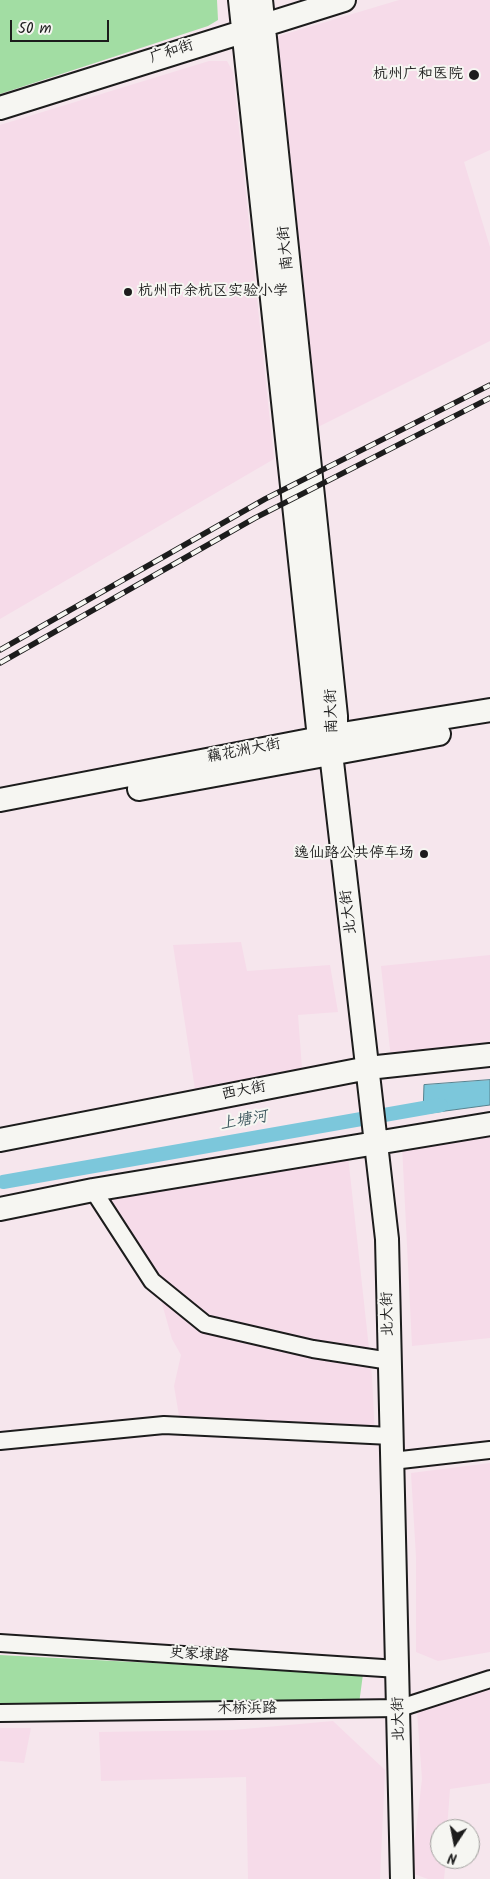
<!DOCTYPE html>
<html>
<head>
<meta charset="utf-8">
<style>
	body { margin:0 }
	#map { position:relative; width:490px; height:1879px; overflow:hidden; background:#f6e6ed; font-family:Kalam,sans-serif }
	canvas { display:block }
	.north { position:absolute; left:430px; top:1819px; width:50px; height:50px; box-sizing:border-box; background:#f6f6f2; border:1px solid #9f9f9c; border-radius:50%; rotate:191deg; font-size:14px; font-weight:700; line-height:20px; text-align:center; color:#1c1c1c }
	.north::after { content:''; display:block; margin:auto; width:18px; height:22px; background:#1c1c1c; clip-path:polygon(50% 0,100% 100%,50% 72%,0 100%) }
	.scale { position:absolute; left:10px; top:20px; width:99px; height:22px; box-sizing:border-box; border:2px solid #1c1c1c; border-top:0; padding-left:6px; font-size:15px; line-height:18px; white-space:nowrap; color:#1c1c1c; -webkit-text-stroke:4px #f6f6f2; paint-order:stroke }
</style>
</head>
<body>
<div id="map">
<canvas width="490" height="1879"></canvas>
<div class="north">N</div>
<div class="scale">50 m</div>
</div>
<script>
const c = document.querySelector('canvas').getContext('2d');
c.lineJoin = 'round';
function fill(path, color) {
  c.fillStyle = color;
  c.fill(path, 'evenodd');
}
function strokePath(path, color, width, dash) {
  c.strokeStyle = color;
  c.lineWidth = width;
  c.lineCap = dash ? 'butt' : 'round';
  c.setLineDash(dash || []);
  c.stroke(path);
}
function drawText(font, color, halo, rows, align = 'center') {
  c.font = font + ' Kalam,"LXGW WenKai TC",sans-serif';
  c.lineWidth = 4;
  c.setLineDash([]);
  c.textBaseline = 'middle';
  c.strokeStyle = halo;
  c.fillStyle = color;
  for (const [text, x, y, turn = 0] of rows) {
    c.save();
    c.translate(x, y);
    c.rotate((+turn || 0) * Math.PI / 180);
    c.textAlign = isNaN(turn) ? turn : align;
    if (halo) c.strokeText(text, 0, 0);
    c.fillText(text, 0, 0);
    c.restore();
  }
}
fill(new Path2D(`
	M399 0H490V150L464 162 490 247V341L318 427 272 38Z
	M209 61H227L233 72 274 459 0 619V125Z
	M241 942 247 971 330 965 338 1012 298 1015 302 1068 196 1096 173 945Z
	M490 955V1048L391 1059 381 966Z
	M490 1132V1338L412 1346 402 1145Z
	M348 1156 372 1376 375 1438 181 1428 174 1386 181 1355 172 1339 159 1293 101 1201Z
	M490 1463V1652L438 1661 416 1652V1557L411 1473Z
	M490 1689V1783L450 1789 447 1829H440V1859H446L444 1879H428L411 1873 422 1779 417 1711Z
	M333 1721 385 1770 380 1879H248L246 1777 101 1781 99 1732 233 1730Z
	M0 1728H31L24 1763 0 1761Z`), '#f6dbe9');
fill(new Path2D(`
	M0 0H217L218 20 208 26 0 94Z
	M0 1655 363 1674 359 1704H0Z`), '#a2dda3');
const water = new Path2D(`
	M490 1080V1105L423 1114 424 1085Z`);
fill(water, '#7cc7db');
strokePath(water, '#56838f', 1);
strokePath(new Path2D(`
	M3 1182 441 1105`), '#7cc7db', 14);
const street = new Path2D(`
	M93 1190 152 1281 205 1324 313 1349 390 1361
	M0 1441 164 1425 391 1436
	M392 1461 490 1450
	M0 1643 398 1669
	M0 1713 400 1708 490 1679`);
const secondary = new Path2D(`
	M240 0 319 738 331 753
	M261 0 336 716V735L331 753 387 1239 402 1879
	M0 108 344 0
	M139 789 439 734
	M0 800 336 735 490 710
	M0 1140 368 1068 490 1055
	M0 1209 93 1190 490 1124`);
strokePath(street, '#1c1c1c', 20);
strokePath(secondary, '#1c1c1c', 26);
strokePath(street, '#f6f6f2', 16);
strokePath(secondary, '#f6f6f2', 22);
const rail = new Path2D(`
	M0 650 265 499 490 385
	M0 663 255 518 490 398`);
strokePath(rail, '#1c1c1c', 5.5);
strokePath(rail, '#f6f6f2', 4, [11]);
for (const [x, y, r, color] of [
	[474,75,6,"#1c1c1c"],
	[128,292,5,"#1c1c1c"],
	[424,854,5,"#1c1c1c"]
]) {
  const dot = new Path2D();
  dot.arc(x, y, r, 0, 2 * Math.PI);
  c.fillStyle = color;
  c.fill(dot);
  strokePath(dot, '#f6f6f2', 2);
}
drawText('15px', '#1c1c1c', '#f6f6f2', [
	["广和街",172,53,-18],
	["南大街",287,248,-96],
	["南大街",333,711,-92],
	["藕花洲大街",244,752,-11],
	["北大街",350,912,-97],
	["西大街",244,1092,-11],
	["北大街",389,1314,-91],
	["史家埭路",199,1656,4],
	["木桥浜路",247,1710,-1],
	["北大街",400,1719,-91]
]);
drawText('15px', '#1c1c1c', '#f6f6f2', [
	["杭州广和医院",463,75],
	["杭州市余杭区实验小学",138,292,"left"],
	["逸仙路公共停车场",414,854]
], 'right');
drawText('italic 16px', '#3e585f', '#f6f6f2', [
	["上塘河",244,1122,-10]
]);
</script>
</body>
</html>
